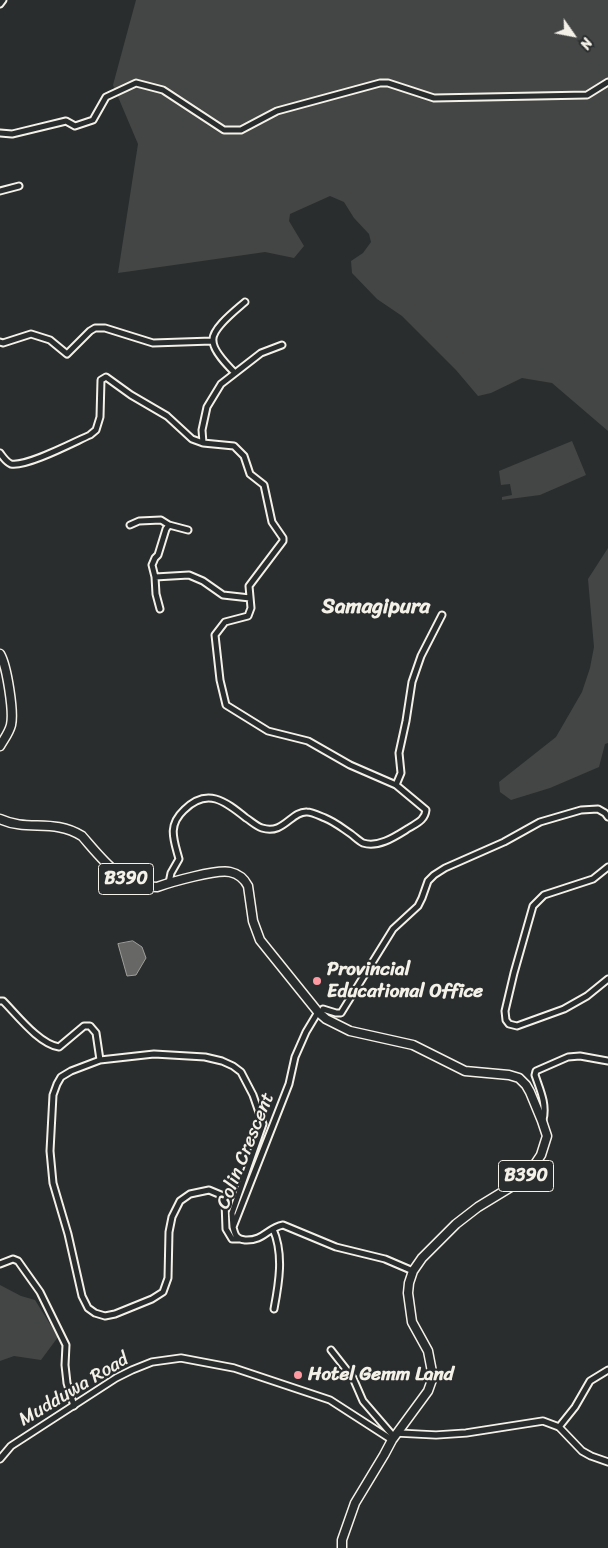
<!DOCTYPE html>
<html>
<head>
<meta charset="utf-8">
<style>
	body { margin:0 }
	#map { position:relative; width:608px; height:1548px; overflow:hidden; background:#2a2d2e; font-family:Sriracha,sans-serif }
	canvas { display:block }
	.north { position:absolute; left:548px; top:10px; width:50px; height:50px; -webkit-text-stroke:4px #2a2d2e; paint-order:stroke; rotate:123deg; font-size:14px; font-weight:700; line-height:20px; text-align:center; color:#f4f1e8 }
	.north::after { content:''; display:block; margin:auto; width:18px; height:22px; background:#f4f1e8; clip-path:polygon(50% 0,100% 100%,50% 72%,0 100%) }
</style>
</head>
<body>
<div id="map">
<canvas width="608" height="1548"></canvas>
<div class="north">N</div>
</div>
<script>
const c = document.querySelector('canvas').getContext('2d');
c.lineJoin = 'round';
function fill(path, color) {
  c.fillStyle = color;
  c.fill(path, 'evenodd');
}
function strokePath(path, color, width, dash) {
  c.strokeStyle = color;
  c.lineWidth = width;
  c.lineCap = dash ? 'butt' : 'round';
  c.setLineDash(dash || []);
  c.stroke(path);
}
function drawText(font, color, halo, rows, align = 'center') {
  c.font = font + ' Sriracha,sans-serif';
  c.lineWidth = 4.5;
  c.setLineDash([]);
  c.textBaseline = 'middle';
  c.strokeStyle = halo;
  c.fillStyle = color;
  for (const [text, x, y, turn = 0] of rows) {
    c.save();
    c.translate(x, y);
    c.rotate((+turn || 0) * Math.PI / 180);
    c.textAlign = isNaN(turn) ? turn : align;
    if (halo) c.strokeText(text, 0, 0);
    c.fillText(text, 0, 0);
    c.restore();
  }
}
fill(new Path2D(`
	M136 0H608V431L552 383 522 378 491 393 478 396 456 370 402 316 377 299 352 273 351 261 363 253 371 242 369 234 354 218 344 202 330 196 290 214 289 221 304 246 294 258 265 252 118 273 138 144 113 85Z
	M572 441 586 475 540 495 502 500V497L512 495 510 484 501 485 499 471Z
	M608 548V743L605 744 599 767 550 788 511 800 500 792 499 782 556 737 582 692 590 668 594 647 588 579Z
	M0 1285 21 1296 35 1300 58 1337 41 1360 14 1356 0 1361Z`), '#444645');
const water = new Path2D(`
	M133 941 142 947 146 958 136 975 127 976 118 944Z`);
fill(water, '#676866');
strokePath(water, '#9f9f9a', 1);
const minor = new Path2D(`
	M0 4 3 0
	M0 133 12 134 66 121 75 126 93 120 106 97 136 83 163 90 224 130H241L277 111 380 83H388L434 98 587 95 608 82
	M0 191 19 186
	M0 342 3 343 31 334 50 340 67 354 90 331 95 328H105L153 343 212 341
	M235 373C228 366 213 351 213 341 211 329 236 310 245 302
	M203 443 202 430 207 407 221 384 261 353 282 345
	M0 453C3 457 6 462 11 464 27 467 74 442 90 435L96 430 100 417 101 380 106 377 131 395 167 416 192 439 203 443 234 446 244 456 250 474 264 485 272 522 283 538V541L249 586 251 608 248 616 225 622 215 635 220 680 226 705 268 731 308 741 350 765 396 785 426 810C425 820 417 823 409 828 396 836 379 848 363 843 359 841 355 837 351 834 342 828 335 822 325 818 320 816 312 812 307 812 291 811 284 835 262 828 256 826 251 821 246 818 225 801 207 787 184 810 167 826 174 840 179 859L171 873 169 883
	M130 525 139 521 161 520 169 525 188 530
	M155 577 189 575 203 581 223 595 250 598
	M160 609 156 594 155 577 152 565 155 558 158 555 166 529 169 525
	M396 785 401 773 399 753 406 721 412 682 421 656 442 615
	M608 867 593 879 544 895 533 906 514 973 505 1011 506 1020 509 1024 517 1026 564 1009 587 996 608 979
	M0 1001H3C17 1015 39 1044 59 1047L84 1026H90L96 1033 100 1060
	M318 1012 306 1032 295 1057 289 1084 233 1227C235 1235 236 1239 245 1240 264 1241 267 1228 283 1225L336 1247 385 1259 413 1271
	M320 1014 323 1009 336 1013H341L393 929 418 906 422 898 428 881 434 875 445 868 504 842 540 822 581 810 598 809 605 813 608 817
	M543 1120C547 1104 540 1090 535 1075L536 1071 568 1057 580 1056 608 1061
	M233 1227 232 1213 263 1124 253 1095 241 1072 233 1066 222 1061 205 1057 154 1054 100 1060 71 1071 61 1077 57 1084 53 1095 50 1151 53 1183 68 1234 82 1296 88 1308 95 1313 105 1316 115 1314 152 1299 163 1292 168 1278 169 1232 172 1217 180 1201 190 1194 209 1190 221 1195 225 1202 226 1229 232 1239H240
	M273 1229C284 1254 279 1283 274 1309
	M0 1264 13 1259 18 1261 40 1292 66 1345 65 1365 67 1383 74 1406
	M331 1350 353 1378 363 1401 394 1437
	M559 1427 575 1407 590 1381 608 1370`);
const tertiary = new Path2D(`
	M397 1433 436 1435 466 1433 543 1421 559 1427 582 1451 591 1456 608 1462
	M0 1459 11 1446 116 1378 132 1370 152 1362 181 1358 234 1368 330 1400 392 1440`);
const primary = new Path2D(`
	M0 654C7 666 14 712 11 725 9 733 4 739 0 746
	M0 819C28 832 53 818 82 836 103 860 122 887 157 887 171 882 217 869 230 872 239 874 244 878 248 886L253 921 260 940 318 1012 326 1019 350 1031 413 1045 465 1071 509 1075 519 1078 526 1085 530 1092 542 1121 547 1136 541 1155 529 1173 519 1182 478 1207 456 1224 422 1258 413 1271 409 1283 408 1293 412 1322 428 1351 433 1377 428 1391 392 1440 384 1455 355 1503 342 1540V1548`);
strokePath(minor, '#f4f1e8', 9);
strokePath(tertiary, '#f4f1e8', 9);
strokePath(primary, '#f4f1e8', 11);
strokePath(minor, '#2a2d2e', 5);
strokePath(tertiary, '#2a2d2e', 5.5);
strokePath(primary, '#2a2d2e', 8);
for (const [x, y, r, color] of [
	[317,981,5,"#ff9aa2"],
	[298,1375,5,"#ff9aa2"]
]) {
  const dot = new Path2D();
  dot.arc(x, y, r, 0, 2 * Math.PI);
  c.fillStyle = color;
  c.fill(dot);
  strokePath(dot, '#2a2d2e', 2);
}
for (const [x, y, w] of [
	[126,879,55],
	[526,1176,55]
]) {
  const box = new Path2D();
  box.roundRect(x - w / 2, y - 15.5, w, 31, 4);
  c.fillStyle = '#2a2d2e';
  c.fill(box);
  strokePath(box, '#f4f1e8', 1);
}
drawText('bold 18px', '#f4f1e8', null, [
	["B390",126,879],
	["B390",526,1176]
]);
drawText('bold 19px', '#f4f1e8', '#2a2d2e', [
	["Provincial",327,970],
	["Educational Office",327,992],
	["Hotel Gemm Land",308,1375]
], 'left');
drawText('19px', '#f4f1e8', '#2a2d2e', [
	["Colin Crescent",246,1151,-68],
	["Mudduwa Road",74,1390,-31]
]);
drawText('bold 21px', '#f4f1e8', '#2a2d2e', [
	["Samagipura",376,608]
]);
</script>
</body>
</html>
